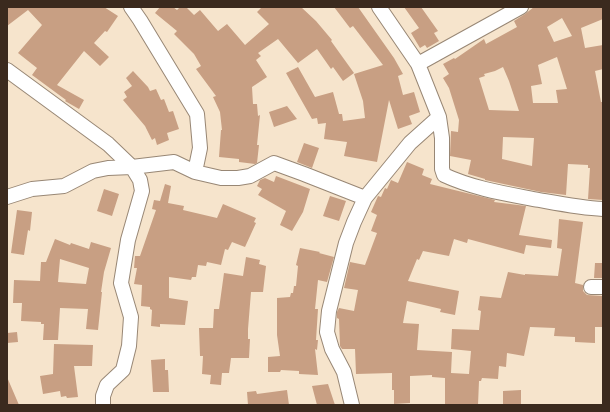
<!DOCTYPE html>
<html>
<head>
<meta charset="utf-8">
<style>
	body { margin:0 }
	#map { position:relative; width:610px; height:412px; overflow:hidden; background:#f6e4cc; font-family:Kalam,sans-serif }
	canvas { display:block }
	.frame { position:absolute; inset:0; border:8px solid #3b2a1e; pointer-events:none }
</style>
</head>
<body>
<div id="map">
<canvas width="610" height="412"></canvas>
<div class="frame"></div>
</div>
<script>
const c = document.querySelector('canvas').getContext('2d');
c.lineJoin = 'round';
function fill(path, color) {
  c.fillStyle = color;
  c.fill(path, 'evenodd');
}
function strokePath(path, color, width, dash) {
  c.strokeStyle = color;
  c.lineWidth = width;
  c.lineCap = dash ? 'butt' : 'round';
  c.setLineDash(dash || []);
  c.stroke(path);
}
fill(new Path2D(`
	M7 7H104L118 16 107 32 105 31 94 43 109 57 100 66 84 51 57 85 84 100 79 109 65 101 66 100 32 75 37 68 18 53 42 25 28 10 7 26Z
	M160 7H173L177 10 180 7H186L194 15 200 10 218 31 227 24 245 45 269 24 257 12 262 7H301L316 21 332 40 331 41 354 73 343 81 333 67 331 69 317 49 298 63 278 39 258 53 261 56 256 60 267 77 252 87 253 104H257L258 116 260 115 257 145H259L257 163 255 164 239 162V159L219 157 221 130H222L220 112 213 97 216 96 196 69 201 66 194 54 174 34 177 31 155 13Z
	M334 7H358L394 58 403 74 398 76 403 95 414 92 420 112 409 116 412 124 398 129 389 100 377 162 344 156 347 142 324 139 326 123 318 124 317 118 312 119 286 73 298 67 315 97 333 92 339 114H342L343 121 365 118 363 101 354 74 383 65 353 26 350 28Z
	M404 7H421L438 31 434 33 439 41 427 48 425 45 420 48 411 33 419 28Z
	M534 7H603V19L581 28 585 48 603 45V69L595 71 601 102H603V200L588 199 590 168H588V165L568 164 566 195 541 192 485 180V179L468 174 471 160 450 156 451 131 458 132 459 120 449 88 443 78 449 74 443 64 454 58 455 59 484 39 486 44 517 27 514 21 525 14ZM562 18 572 36 554 42 547 27ZM557 57 567 89 556 90 558 103H533L531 86 542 84 538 65ZM503 67 509 81 519 111 489 110 479 78 485 76 484 74 495 71ZM503 137 534 138 532 166 502 159Z
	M133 71 148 87 150 91 156 89 161 100 164 99 169 112 173 111 179 129 167 133 169 140 157 145 155 138 152 140 145 126 123 100 127 97 124 92 132 86 126 78Z
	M287 106 297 119 274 127 269 112Z
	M304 143 319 148 312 168 297 162Z
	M407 162 424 169 422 175 432 179 430 184 495 200 494 202 526 206 519 235 552 240 551 248 526 245 524 254 468 239 467 243 454 239 449 256 423 251 419 260 417 259 408 281 459 291 455 315 440 312 441 309 407 301 403 323 419 324 417 350 452 352 451 373 469 374 471 351 451 349 452 329 479 330 481 311 478 310 480 296 501 298 508 272 525 275V274L558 276 562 249 557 248 559 219 583 222 575 283 583 285V291L587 295 603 296V327H595V343L575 342V337L554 336 555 328 530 327 524 356 507 353 506 367 499 366 498 379 482 378 481 381H479L478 405H445V378L432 377V375L410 376V403L394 404V390H392V373L356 374 355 349H342L340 346 339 319 337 318V312L339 308 354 311 358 290 344 288 350 262 365 265 377 233 371 231 377 215 371 212 378 196 381 197 385 188 387 189 391 180 398 183Z
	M276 176 310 189 303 212 292 231 280 225 286 211 258 195 262 189 257 186 260 180 265 178 274 182Z
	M165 184 171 186 168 203 184 206 183 210 217 218 223 204 256 218 254 222 256 223 245 247 232 242 228 250 225 249 221 265 207 262 206 266 198 265 196 277H192L191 280 169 277V298L188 301 185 325 160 324V327L151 326 152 310 150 309V307L141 306 142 285 134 284 137 268H134L135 256H140L156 210 152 209 154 200 160 201Z
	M104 189 119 194 112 216 97 211Z
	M330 196 346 201 339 221 323 216Z
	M17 210 32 212 30 231 28 230 24 255 11 253Z
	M55 239 70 245 71 243 89 249 91 242 111 248 104 272 101 292H102L98 330 86 329 88 309 60 308 58 340H43L44 324H41V322L21 321 22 303H13L14 280 40 281 41 262H46ZM60 259 89 268 86 284 58 282Z
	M300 248 320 252 319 253 334 257 327 282 318 280 315 309H318L316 340H318L317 350 315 349 318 375 299 374V371L281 370 280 372H268V357L280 356 277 335V298L290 297 291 293H293L294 286H296L298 266 296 265Z
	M246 257 260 260 259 264 266 266 263 292H251L248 329V339H250L249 358H231L229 373H222L221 385 210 384 211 375 202 374 203 356H200L199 328H213L214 309H219L224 273 243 276Z
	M595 263H603V278H594Z
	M17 332 18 342 7 343V333Z
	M54 344 93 345 92 366H74L78 397 67 398 66 396 61 397 60 391 43 394 40 376 53 374Z
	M165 359V370H168L169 392H153L151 360Z
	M7 377 19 405H7Z
	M328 384 335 405H317L312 386Z
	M287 390 289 405H248L247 392 256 391 257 394Z
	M521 390V405H503V391Z`), '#c89f83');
const minor = new Path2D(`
	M131 7 140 20 197 114 200 148 195 172
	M379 7 418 64 439 117 442 138V169L444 175C474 189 508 194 539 200 561 204 581 208 603 209
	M418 64 521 7
	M7 70 108 144 132 167 140 180 142 191 128 240 121 283 131 317 129 346 123 370 107 385 103 396V405
	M7 197 32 189 64 186 93 171 108 168 132 167 174 162 195 172 221 178H238L250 176 274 163 304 174 365 198
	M591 287H603
	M352 405 344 372 332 349 327 332 329 311 346 243 354 222 365 198 410 143 439 117`);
strokePath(minor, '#988775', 16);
strokePath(minor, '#fff', 14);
</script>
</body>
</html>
